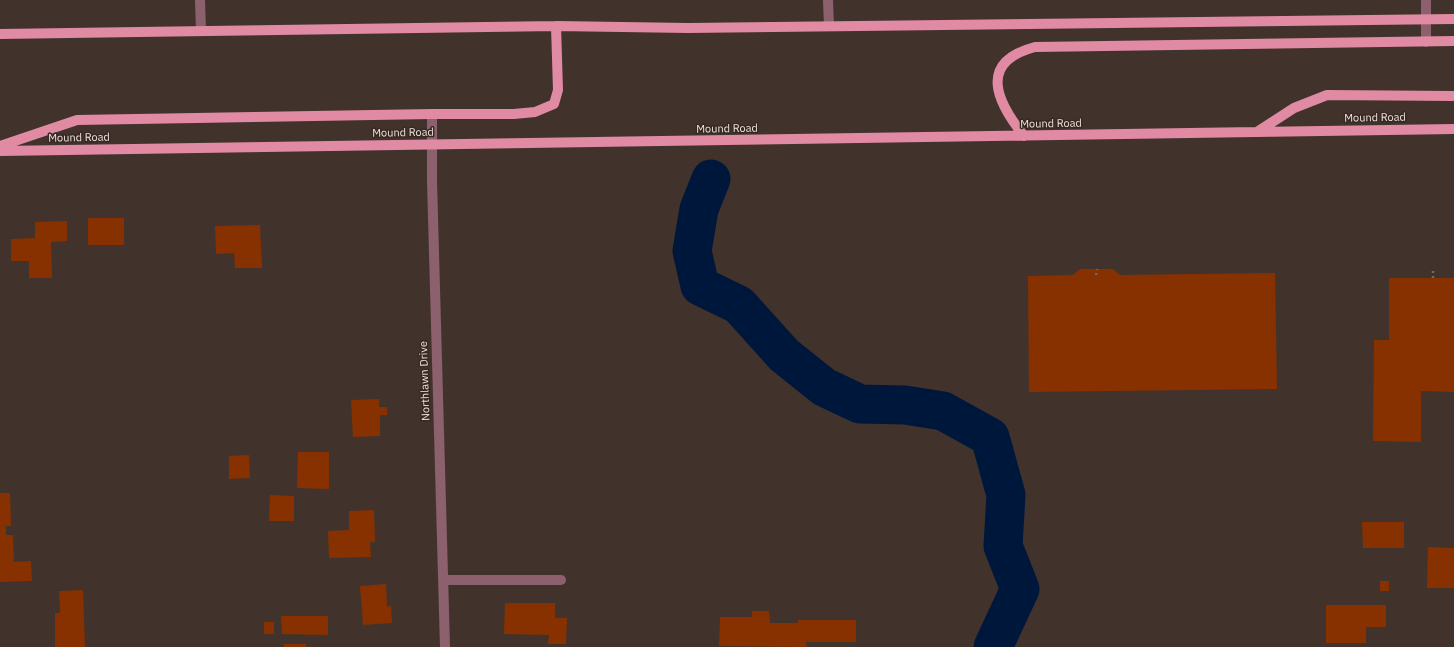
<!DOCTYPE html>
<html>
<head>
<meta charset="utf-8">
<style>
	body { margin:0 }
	canvas { display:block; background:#41322c }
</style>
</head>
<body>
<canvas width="1454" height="647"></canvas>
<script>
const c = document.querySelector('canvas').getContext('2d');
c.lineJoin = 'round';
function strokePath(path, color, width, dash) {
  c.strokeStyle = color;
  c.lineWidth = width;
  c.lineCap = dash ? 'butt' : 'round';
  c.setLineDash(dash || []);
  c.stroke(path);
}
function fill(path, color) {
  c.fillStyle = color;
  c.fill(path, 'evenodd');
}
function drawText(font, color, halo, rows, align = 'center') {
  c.font = font + ' "IBM Plex Sans",sans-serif';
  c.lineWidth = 3;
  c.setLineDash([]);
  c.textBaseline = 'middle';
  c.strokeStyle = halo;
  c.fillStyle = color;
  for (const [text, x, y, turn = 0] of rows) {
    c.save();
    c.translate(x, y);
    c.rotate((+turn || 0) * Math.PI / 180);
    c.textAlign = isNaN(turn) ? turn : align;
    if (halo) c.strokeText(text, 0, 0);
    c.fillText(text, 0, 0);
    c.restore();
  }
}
strokePath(new Path2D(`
	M711 179 699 209 692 251 700 286 739 305 784 355 824 387 860 404 905 405 943 411 990 437 1006 495 1003 546 1020 589 993 647`), '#00173c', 39);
fill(new Path2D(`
	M88 218H124V245H88Z
	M67 221V241L51 242 52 278H29V261H11V239L35 238V222Z
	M260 225 262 268H235L234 253 216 254 215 226Z
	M1080 269H1113L1120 275 1275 273 1277 389 1029 392 1028 276 1073 275Z
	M1389 278H1454V392L1421 391V442L1373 441 1374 340H1389Z
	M379 399V407H387V415H380V436L353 437 351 400Z
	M298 452H329V489L297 488Z
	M249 455 250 478 229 479V456Z
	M0 493H10L11 526H6V535H13L14 562 31 561 32 581 0 582Z
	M270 495 294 496V521H269Z
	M374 510 375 542H370L371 557 329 558 328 531 349 530V511Z
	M1362 522H1404V548H1363Z
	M1428 547 1454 548V588H1427Z
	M1380 581H1389V591H1380Z
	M386 584 387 607 391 606 392 623 363 625 360 586Z
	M83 590 85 647H55V613H60L59 591Z
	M505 603H555V618H567L566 644H548L549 635 504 634Z
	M1326 605H1386V627H1366V643H1326Z
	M752 611H769L770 623H798V620H856V642H806L807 647 719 646 720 617H752Z
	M281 616H328V635L282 634Z
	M264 622H274V634H264Z
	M284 644H306V647H284Z`), '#873101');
strokePath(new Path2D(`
	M1096 275 1097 269
	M1433 278V271`), '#766863', 2.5, [2, 3]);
strokePath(new Path2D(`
	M200 0 201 31
	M828 0 829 26
	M1426 0V42
	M432 114V181L445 647
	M443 580H561`), '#8c616d', 10);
strokePath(new Path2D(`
	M0 34 556 26 688 28 1454 19
	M1257 132 1294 108 1327 95 1454 96
	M1024 136C996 101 978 62 1035 47L1454 41
	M0 146 77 120 432 114H514L535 112 554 104 558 90 556 26
	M0 151 1454 129`), '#e18aa3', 10);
drawText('11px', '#eee3df', '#372822', [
	["Mound Road",1375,118,-1],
	["Mound Road",1051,124,-1],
	["Mound Road",727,129,-1],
	["Mound Road",403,133,-1],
	["Mound Road",79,138,-1],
	["Northlawn Drive",425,381,-92]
]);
</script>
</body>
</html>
